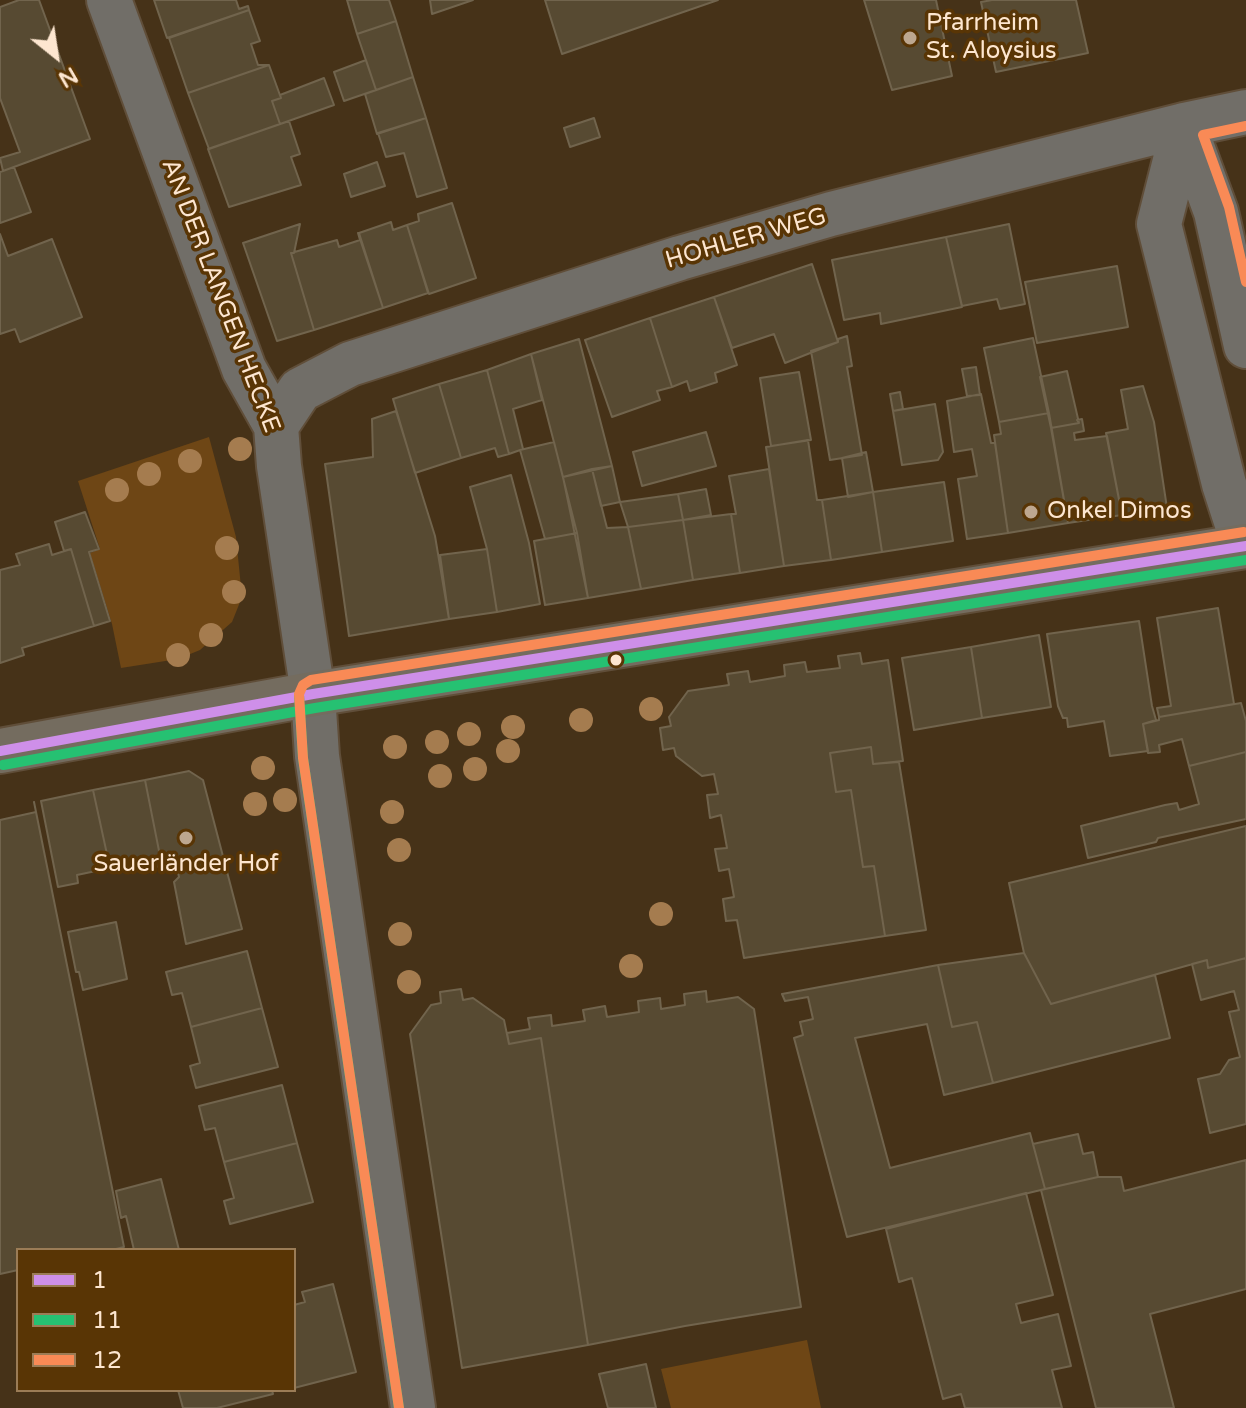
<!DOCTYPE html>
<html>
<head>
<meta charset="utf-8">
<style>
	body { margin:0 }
	#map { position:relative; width:1246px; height:1408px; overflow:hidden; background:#463218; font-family:"Varela Round",sans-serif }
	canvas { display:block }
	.legend { position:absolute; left:16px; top:1248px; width:280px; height:144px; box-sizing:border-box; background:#593505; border:2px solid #9b7c56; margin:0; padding:10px 14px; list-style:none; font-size:24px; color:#fde6d0 }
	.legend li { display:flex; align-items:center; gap:16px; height:40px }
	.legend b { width:40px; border:2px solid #9b7c56 }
	.north { position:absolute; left:16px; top:16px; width:80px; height:80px; -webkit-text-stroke:6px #593505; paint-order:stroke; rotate:150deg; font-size:22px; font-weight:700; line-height:32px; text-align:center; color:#fde6d0 }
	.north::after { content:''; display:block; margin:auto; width:28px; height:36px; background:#fde6d0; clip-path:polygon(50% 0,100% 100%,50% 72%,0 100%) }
</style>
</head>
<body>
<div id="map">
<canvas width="1246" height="1408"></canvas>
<ul class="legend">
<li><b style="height:10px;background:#ce8fe9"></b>1</li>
<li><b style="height:10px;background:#26c172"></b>11</li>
<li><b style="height:10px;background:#f98a56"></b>12</li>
</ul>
<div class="north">N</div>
</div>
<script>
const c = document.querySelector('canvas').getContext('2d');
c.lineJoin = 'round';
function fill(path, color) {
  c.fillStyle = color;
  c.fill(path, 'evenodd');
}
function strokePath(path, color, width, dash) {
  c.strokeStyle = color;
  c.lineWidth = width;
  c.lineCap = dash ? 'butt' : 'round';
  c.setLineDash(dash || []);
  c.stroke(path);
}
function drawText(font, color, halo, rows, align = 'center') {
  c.font = font + ' "Varela Round",sans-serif';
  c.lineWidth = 7;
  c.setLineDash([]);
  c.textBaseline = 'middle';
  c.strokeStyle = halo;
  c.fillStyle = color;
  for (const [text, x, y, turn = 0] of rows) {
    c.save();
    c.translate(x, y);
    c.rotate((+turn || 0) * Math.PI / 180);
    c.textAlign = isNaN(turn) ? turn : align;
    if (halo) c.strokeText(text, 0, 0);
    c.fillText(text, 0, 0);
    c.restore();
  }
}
fill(new Path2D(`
	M209 437 236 537 242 597 232 622 200 650 178 659 121 668 112 624 90 553 100 549 78 481Z
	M807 1340 821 1408H671L661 1369Z`), '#6e4615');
const building = new Path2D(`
	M19 0H39L90 139 3 171 0 158 20 152 0 98V7Z
	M154 0H236L239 9 248 6 249 10 167 38Z
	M347 0H389L396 21 357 34Z
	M430 0H473L432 14Z
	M545 0H718L562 54Z
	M864 0H936L952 76 892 90Z
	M992 0H1076L1088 53 996 72 981 2Z
	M249 10 260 41 251 44 258 65H269L188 93 169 38Z
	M396 21 413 77 376 90 357 34Z
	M366 60 376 90 344 101 334 72Z
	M269 65 281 98 272 101 280 124 209 149 188 93Z
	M413 77 426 118 377 134 365 94Z
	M324 78 334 105 280 124 272 101 281 98 280 95Z
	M426 118 447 188 417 197 404 153 386 157 378 133Z
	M594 118 600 137 570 147 564 128Z
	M289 121 300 154 291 157 301 185 229 207 208 149Z
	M377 162 385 186 351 197 344 174Z
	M14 167 31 212 0 223V172Z
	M452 203 476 278 429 294 407 225 419 221 418 214Z
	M391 222 393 230 407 225 428 293 383 308 359 233Z
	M300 224 294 253H291L314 330 277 341 243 243Z
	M1009 224 1025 304 1000 309 997 299 962 306 946 237Z
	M358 233 383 308 314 330 291 253 337 240 339 247 360 240Z
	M0 234 8 256 52 239 82 317 20 342 15 329 0 334Z
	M946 237 962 307 881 324 880 313 844 320 832 260Z
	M812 264 838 342 785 363 774 334 732 348 714 297Z
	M1117 266 1128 327 1037 343 1025 282Z
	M714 297 737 365 715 373 717 382 690 391 687 381 672 387 650 318Z
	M650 318 672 387 657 391 660 400 612 417 585 340Z
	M847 336 852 366 847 367 862 455 830 460 811 351 838 342V339Z
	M1033 338 1049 413 999 422 984 348Z
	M579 339 612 466 563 477 531 354Z
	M531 354 542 400 513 409 523 449 509 454 487 370Z
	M976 367 980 395 967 396 962 369Z
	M487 370 509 454 498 457 495 448 461 458 439 384Z
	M1067 371 1079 423 1051 428 1040 377Z
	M799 372 811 440 771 446 760 378Z
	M439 384 461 458 415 473 393 399Z
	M1143 386 1154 422 1167 508 1122 515 1106 433 1128 429 1121 390Z
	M900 392 903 409 893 411 890 394Z
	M981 394 991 443H995L1008 533 967 539 958 479 977 476 972 449 954 452 947 401Z
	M935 404 943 452 938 460 902 465 893 411Z
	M396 411 435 536 449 619 349 636 325 464 373 457 372 419Z
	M1049 413 1068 523 1008 533 994 435 1001 434 999 422Z
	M1082 419 1084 431 1074 433 1075 440 1107 436 1122 515 1068 523 1051 428 1079 423 1077 420Z
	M706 432 716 466 642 486 633 452Z
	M808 440 817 500H822L831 560 784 566 766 447Z
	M554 442 577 533 545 539 520 450Z
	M866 452 873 492 848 497 842 458Z
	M612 466 620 502 601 506 592 469Z
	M592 469 607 528 628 527 641 589 588 598 563 477Z
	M769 469 784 566 740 573 731 514H736L729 476Z
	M511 475 529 543 540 604 497 612 487 549 470 487Z
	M944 482 953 541 882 552 873 492Z
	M706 489 711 515 683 520 678 494Z
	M873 492 882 552 831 560 822 500Z
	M678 494 683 520 628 527 620 502Z
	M85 512 99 549 89 552 110 621 94 626 71 549 64 551 55 522Z
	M731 514 740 573 693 580 683 520Z
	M683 520 693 580 641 589 628 527Z
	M577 533 588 598 545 605 534 541Z
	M49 544 52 555 71 549 94 626 22 648 24 655 0 663V570L20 565 16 554Z
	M487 549 497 612 449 619 440 555Z
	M1218 608 1234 704 1159 717 1157 708 1171 706 1157 618Z
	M1139 621 1152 706 1156 720 1143 724 1148 751 1110 756 1104 721 1068 727 1067 718H1063L1058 706 1047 634Z
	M1039 635 1051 707 982 718 971 647Z
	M971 647 982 718 914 730 902 658Z
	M860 653 862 664 888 660 903 761 873 764 871 747 830 753 836 792 851 790 863 867 874 866 885 936 744 958 737 920 726 921 723 899 734 897 729 869 719 871 715 849 727 848 721 815 710 818 707 795 718 794 714 774 702 776 676 756 674 748 663 750 660 728 671 726 669 717 688 691 729 685 727 674 748 671 750 682 785 676 784 665 805 662 807 672 840 668 838 656Z
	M1241 703 1246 721V752L1189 766 1182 739 1159 745 1160 752 1148 753 1143 724 1159 720V717Z
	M871 747 873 764 899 762 926 930 885 936 874 866 863 867 851 790 836 792 830 753Z
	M1246 752V819L1158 838 1156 842 1088 858 1081 826 1165 805 1177 803 1179 810 1199 804 1189 766Z
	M189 771 203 780 242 929 186 944 174 882 179 877 176 863 162 866 145 780Z
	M145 780 162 866 142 869 141 861 110 868 93 790Z
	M93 790 110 868 77 875 78 883 58 887 41 801Z
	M34 802 124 1247 112 1250H18V1270L0 1274V820L36 812Z
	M1246 826V958L1208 968 1207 960 1051 1004 1024 953 1009 883Z
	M116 922 127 979 83 990 79 972H76L68 932Z
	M247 951 262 1008 191 1027 182 993 172 995 166 972Z
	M1024 953 1051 1004 1155 975 1170 1038 993 1083 977 1022 952 1027 938 965Z
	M1246 958V1124L1210 1133 1198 1079 1220 1074 1229 1060 1240 1057 1229 1012 1239 1010 1234 991 1201 1000 1192 964 1207 960 1208 968Z
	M938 965 952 1027 977 1022 993 1083 944 1095 927 1024 855 1038 890 1168 1030 1133 1045 1189 847 1237 794 1038 803 1035 800 1022 813 1019 808 997 785 1001 782 994Z
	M461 989 463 1000 473 998 504 1020 509 1044 541 1038 588 1345 462 1368 410 1034 431 1005 441 1003 440 992Z
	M706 991 707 1002 738 997 754 1009 801 1307 685 1326 588 1345 541 1038 509 1044 507 1033 530 1029 528 1018 551 1015 552 1026 585 1021 583 1010 605 1006 607 1017 639 1012 638 1001 660 998 661 1009 685 1005 684 994Z
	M262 1008 278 1067 196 1088 190 1066 200 1063 191 1027Z
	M282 1085 297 1143 224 1162 215 1128 205 1130 199 1106Z
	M1078 1134 1083 1154 1093 1152 1098 1177 1045 1189 1033 1144Z
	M297 1143 313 1202 230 1224 224 1201 234 1198 224 1162Z
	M1246 1160V1289L1150 1314 1174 1408H1096L1041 1190 1098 1177H1121L1124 1191Z
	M161 1179 179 1250H134L126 1216 121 1218 116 1191Z
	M1026 1193 1053 1295 1016 1304 1021 1323 1058 1314 1071 1366 1052 1370 1062 1408H965L961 1394 943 1399 912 1278 899 1282 886 1229Z
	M333 1284 356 1372 294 1388V1305L305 1302 302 1292Z
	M646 1364 656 1408H608L599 1374Z
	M178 1390H272L273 1394 217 1408H183Z`);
fill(building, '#574a32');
strokePath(building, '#71644d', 2);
const minor = new Path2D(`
	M109 0 244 369 276 426 279 466 313 694 317 756 413 1408
	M1184 125 1159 224 1224 484 1244 546
	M1184 125 1216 212 1246 346
	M276 426 300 390 350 364 680 258 831 214 1184 125 1246 112`);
const major = new Path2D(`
	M0 751 313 694 1246 546`);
strokePath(minor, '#604e39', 48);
strokePath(major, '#604e39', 48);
strokePath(minor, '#716e68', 44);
strokePath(major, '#746c5f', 44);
strokePath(new Path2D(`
	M0 751 313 694 1246 546`), '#ce8fe9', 10);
strokePath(new Path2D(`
	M299 695 303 758 399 1408
	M3 765 315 708 1246 560`), '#26c172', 10);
strokePath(new Path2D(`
	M1246 126 1203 135 1229 207 1246 282
	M399 1408 303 758 299 694 303 685 311 680 1244 532`), '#f98a56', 10);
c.fillStyle = '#a57c4f';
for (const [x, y] of [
	[240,449],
	[190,461],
	[149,474],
	[117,490],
	[227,548],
	[234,592],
	[211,635],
	[178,655],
	[651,709],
	[581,720],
	[513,727],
	[469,734],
	[437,742],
	[395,747],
	[508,751],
	[263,768],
	[475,769],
	[440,776],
	[285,800],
	[255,804],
	[392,812],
	[399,850],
	[661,914],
	[400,934],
	[631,966],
	[409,982]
]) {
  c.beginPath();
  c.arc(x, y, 12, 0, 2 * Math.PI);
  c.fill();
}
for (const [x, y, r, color] of [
	[910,38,8,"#bda790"],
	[1031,512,8,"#bda790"],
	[616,660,7,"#fde6d0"],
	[186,838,8,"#bda790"]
]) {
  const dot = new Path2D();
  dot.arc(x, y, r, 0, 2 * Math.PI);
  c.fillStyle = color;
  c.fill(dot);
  strokePath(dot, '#593505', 3);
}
drawText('24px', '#fde6d0', '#593505', [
	["Pfarrheim",926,24],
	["St. Aloysius",926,52],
	["Onkel Dimos",1047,512],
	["Sauerländer Hof",186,865,"center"]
], 'left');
drawText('24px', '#fde6d0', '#593505', [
	["HOHLER WEG",746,239,-16],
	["AN DER LANGEN HECKE",220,296,69]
]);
</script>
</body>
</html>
